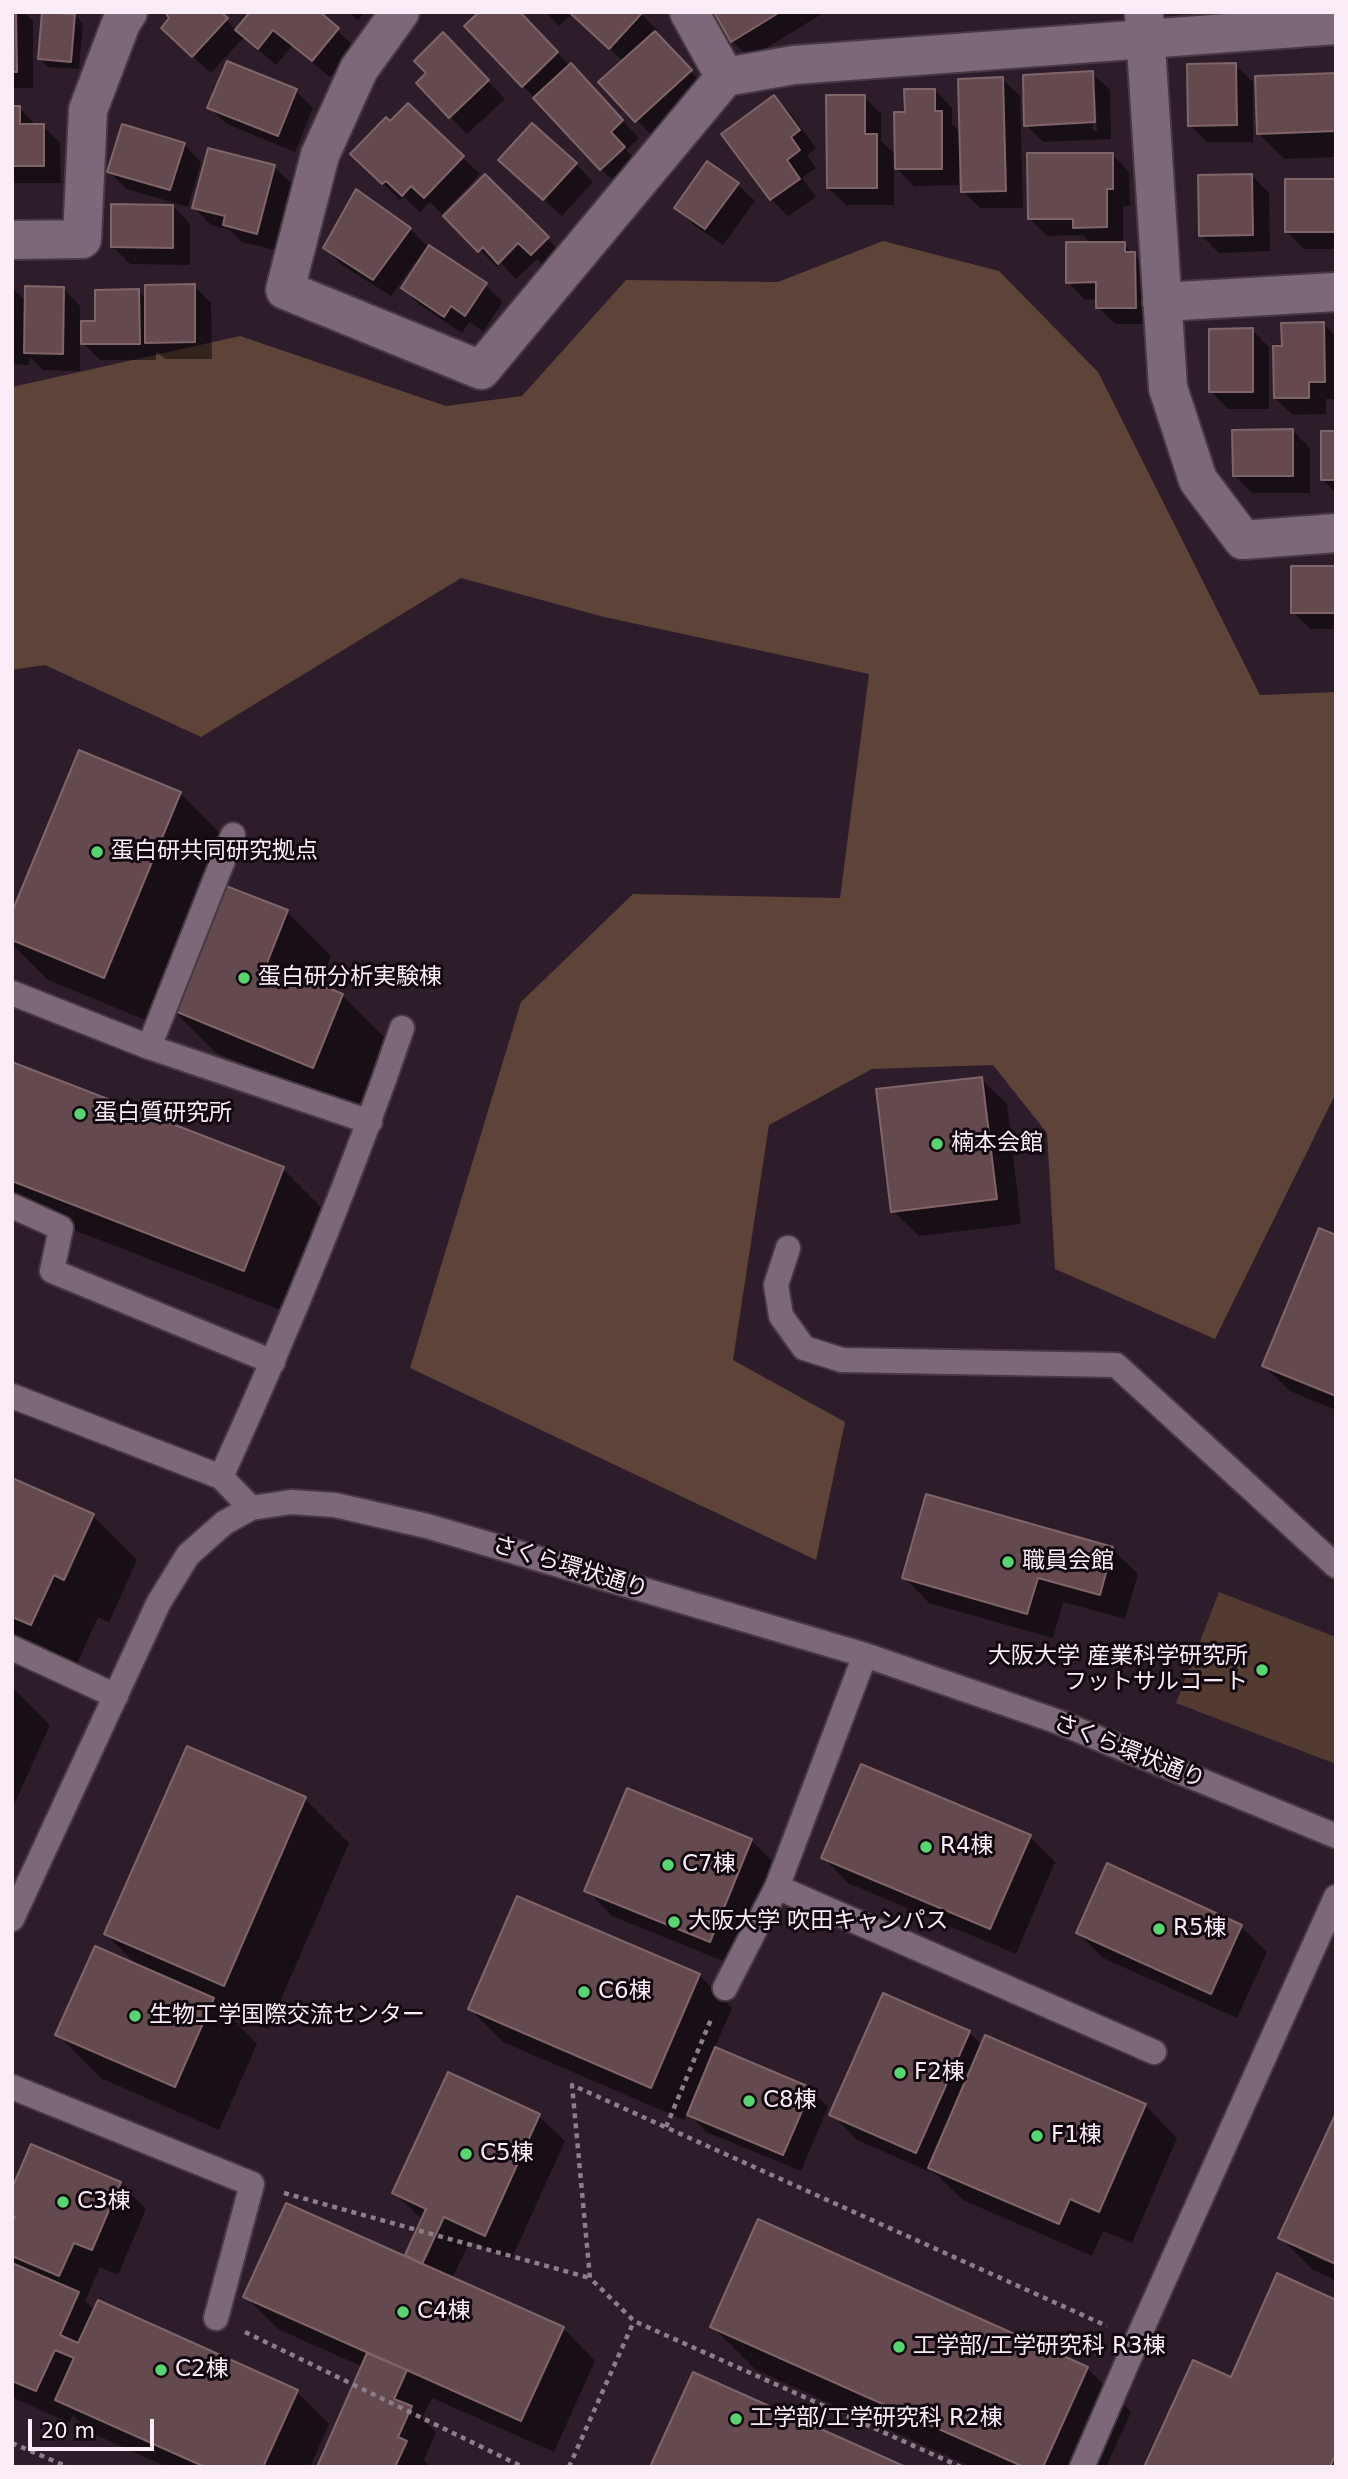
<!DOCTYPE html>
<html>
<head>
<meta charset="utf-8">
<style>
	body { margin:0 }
	#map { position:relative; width:1348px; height:2479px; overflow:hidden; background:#2d1c2a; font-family:"DejaVu Sans",sans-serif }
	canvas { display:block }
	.frame { position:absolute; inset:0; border:14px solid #faedf7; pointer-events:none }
	.scale { position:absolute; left:28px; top:2419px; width:126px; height:32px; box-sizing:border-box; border:4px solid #faedf7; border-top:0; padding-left:9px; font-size:21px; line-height:24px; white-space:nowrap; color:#faedf7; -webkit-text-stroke:5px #11090f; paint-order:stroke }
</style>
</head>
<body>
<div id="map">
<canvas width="1348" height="2479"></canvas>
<div class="frame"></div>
<div class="scale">20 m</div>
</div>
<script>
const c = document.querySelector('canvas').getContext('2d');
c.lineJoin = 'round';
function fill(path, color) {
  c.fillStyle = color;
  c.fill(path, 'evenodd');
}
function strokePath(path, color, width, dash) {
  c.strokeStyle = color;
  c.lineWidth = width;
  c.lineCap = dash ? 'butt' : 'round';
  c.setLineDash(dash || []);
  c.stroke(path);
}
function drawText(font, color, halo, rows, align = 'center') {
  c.font = font + ' "DejaVu Sans","Noto Sans JP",sans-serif';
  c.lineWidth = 6;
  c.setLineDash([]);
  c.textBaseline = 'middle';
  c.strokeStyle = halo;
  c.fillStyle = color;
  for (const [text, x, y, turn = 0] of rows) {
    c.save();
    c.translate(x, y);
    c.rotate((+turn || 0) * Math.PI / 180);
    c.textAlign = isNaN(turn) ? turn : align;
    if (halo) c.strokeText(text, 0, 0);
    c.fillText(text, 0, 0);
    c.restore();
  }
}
fill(new Path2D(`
	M1219 1592 1336 1637V1764L1176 1703Z`), '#543b31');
fill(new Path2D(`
	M883 241 999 271 1098 372 1260 695 1336 692V1093L1215 1339 1055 1269 1047 1133 993 1065 872 1069 769 1125 733 1360 845 1422 816 1560 410 1368 521 1002 633 894 840 898 869 674 604 617 461 578 201 737 45 665 12 670V387L240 336 446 406 522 396 626 280 778 282Z`), '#5e4338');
fill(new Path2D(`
	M12 12H24L33 21V88H12Z
	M218 12 237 31 317 12 355 47 330 77 292 46 276 65 244 37 211 73 180 45Z
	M349 12H364L358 20Z
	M518 12 639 138 626 150 641 165 618 186 466 26Z
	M546 12H639L658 31 655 34 707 89 654 138 601 82 624 62 573 14 559 26Z
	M716 12H825L750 58 732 41Z
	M75 15 83 24 79 69 48 67 40 59Z
	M460 52 505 99 467 134 418 83Z
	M1235 65 1253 82V142H1207L1190 125Z
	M1092 73 1110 90 1111 139 1043 142 1026 125ZM1092 89H1095L1097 131H1093Z
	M1336 75V157L1284 159 1259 134Z
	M1002 79 1020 96 1023 208H980L963 191 962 174H959V185L914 186 894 166V205H846L828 188 864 97 881 114V141L897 156 907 114 935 90 952 108V124L961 133Z
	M296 91 313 108 295 152 227 124 209 107Z
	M774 97 791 114 816 148 807 155 816 168 802 178 816 197 788 216 771 199Z
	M408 105 480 174 442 214 430 202 420 212 404 197 400 200 353 154 391 123Z
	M12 108H19L37 126H43L60 143 61 183H12Z
	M184 144 201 162 188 207 127 189 109 172Z
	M1112 154 1129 172 1130 206H1123V244L1152 271V324H1115L1098 307V299L1085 300 1068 282 1091 244 1083 235 1047 236 1030 219Z
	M576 164 593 182 562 216 518 177Z
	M274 167 292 184 274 250 242 242 230 230 211 225 194 208Z
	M1251 175 1269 193 1270 251 1219 253 1201 235Z
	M485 177 564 255 549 271 537 259 516 279 501 263 497 267 446 216Z
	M1336 180V249H1304L1286 231Z
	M737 184 755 201 723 245 694 225 676 208Z
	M173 206 190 224V265L130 264 113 247Z
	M410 229 427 246 391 296 342 265 325 248Z
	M485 285 503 302 483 331 469 322 462 333 420 305 403 288Z
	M194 286 211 303 212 359H165L156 351V360H100L80 340V371L43 370 30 357 29 365 12 364V288L26 301 63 288 80 306V323H97L138 291 147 299Z
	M1323 324 1336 336V399H1326V414L1293 415 1275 398 1284 348Z
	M1252 330 1269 347V409H1228L1211 391Z
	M1293 431 1310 448V493H1252L1235 476Z
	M1336 433V493L1322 479Z
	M1336 568V629H1310L1293 612Z
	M180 793 224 837 148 1021 48 980 12 944V917Z
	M287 912 331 956 319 986 342 995 386 1039 357 1110 216 1053 172 1009Z
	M12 1063 283 1169 327 1213 288 1313 12 1206Z
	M981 1079 1007 1104 1021 1224 919 1236 893 1211Z
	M1336 1237V1410L1290 1391 1264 1366Z
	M12 1479 93 1516 137 1560 109 1622 98 1617 75 1668 12 1640Z
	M1112 1549 1138 1574 1125 1619 1063 1602 1053 1638 929 1603 904 1577Z
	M12 1687 50 1725 12 1809Z
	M305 1799 349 1843 268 2029 224 2010 257 2044 219 2130 101 2078 57 2034 139 1967 106 1934Z
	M1030 1837 1055 1862 1016 1954 848 1883 823 1857Z
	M751 1840 777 1866 735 1966 612 1916 587 1890Z
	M1108 1866 1241 1927 1267 1952 1237 2018 1103 1958 1078 1933Z
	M699 1975 732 2008 714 2049 811 2090 828 2107 801 2171 706 2132 687 2112 684 2120 503 2042 470 2009Z
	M969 2032 982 2046 1145 2105 1177 2138 1132 2243 1103 2231 1092 2256 963 2200 937 2175 857 2140 832 2114Z
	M449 2074 539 2116 565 2141 511 2260 470 2241 452 2279 563 2328 595 2361 554 2452 432 2398 422 2418 436 2432 424 2460 430 2467H319L363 2367 278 2329 245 2296 413 2261 407 2255 423 2220 394 2193Z
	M120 2184 146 2209 118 2275 100 2267 85 2301 95 2311 297 2392 329 2424 310 2467H167L90 2432 73 2415 69 2423 12 2397V2265L20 2268 12 2260V2227L14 2222 12 2220V2192Z
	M1280 2237 1317 2254V2258L1336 2266V2280L1313 2270Z
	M1336 2302V2467H1146L1232 2380Z
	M712 2326 1087 2368 1131 2412 1106 2467H972L756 2370Z`), '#0007');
const building = new Path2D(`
	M12 12H16L17 72H12Z
	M42 12 75 14 71 62 38 59Z
	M221 12 228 18 192 57 161 28 169 18 165 12Z
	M250 12H320L339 28 312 61 273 30 258 49 235 30Z
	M479 12H520L558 52 522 87 464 26Z
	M569 12H641L642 13 609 49Z
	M714 12H780L731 42Z
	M655 31 692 70 635 122 598 82Z
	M443 32 489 80 449 118 416 83 426 73 414 61Z
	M227 61 297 89 278 136 207 108Z
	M571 63 623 120 611 132 625 147 600 170 533 98Z
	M1236 63 1237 125 1188 126 1187 64Z
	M1093 71 1095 122 1024 126 1023 75Z
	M1336 73V131L1257 134 1255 76Z
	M1003 77 1006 191 961 192 958 79Z
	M904 89H935V111H942V169H895L894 112H905Z
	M774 95 800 130 791 137 800 150 787 160 800 179 770 200 721 134Z
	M826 95H865V134H877V188H827Z
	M408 103 464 156 424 198 411 186 402 196 386 181 382 184 350 154 386 117 390 121Z
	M12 106H20V124H44V166H12Z
	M532 123 577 163 543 200 498 160Z
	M122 124 185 143 170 190 107 172Z
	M208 148 275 165 257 234 223 225 225 216 192 208Z
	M1027 153H1113V189H1107V227L1073 228V219H1028Z
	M707 161 739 183 705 229 674 208Z
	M485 174 549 237 531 255 518 243 498 264 483 247 478 252 443 216Z
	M1252 174 1253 235 1199 236 1198 175Z
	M1285 179H1336V232H1285Z
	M356 189 411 228 373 280 323 248Z
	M111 204 173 205V248L111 247Z
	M1066 242H1125V252H1135L1136 308H1096V282L1066 283Z
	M429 245 487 283 465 316 451 306 444 317 401 288Z
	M195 284V342L145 343V285Z
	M25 286 64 287 63 354 24 353Z
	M139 289 140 344H81V321H95V290Z
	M1324 322 1325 382H1309V398H1274L1273 346H1282L1281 323Z
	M1253 328V392H1209V329Z
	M1293 429V476H1233L1232 430Z
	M1321 431H1336V480H1321Z
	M1291 566H1336V613H1291Z
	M79 750 181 792 104 978 12 940V912Z
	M221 884 288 910 267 963 343 994 313 1068 170 1009Z
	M12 1062 284 1167 244 1271 12 1181Z
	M982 1077 997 1199 891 1212 876 1089Z
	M1319 1228 1336 1235V1396L1262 1366Z
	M12 1478 94 1514 64 1580 54 1575 31 1625 12 1617Z
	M926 1494 1113 1547 1100 1595 1038 1578 1027 1614 902 1578Z
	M187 1746 306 1797 224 1986 104 1934Z
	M861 1764 1031 1835 990 1929 821 1858Z
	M627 1788 752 1839 710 1942 584 1891Z
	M1107 1863 1242 1925 1211 1994 1076 1933Z
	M517 1896 700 1974 651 2088 468 2009Z
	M95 1946 214 1998 175 2087 55 2035Z
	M883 1993 970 2031 916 2153 829 2115Z
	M985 2035 1146 2104 1099 2212 1070 2199 1059 2224 928 2168Z
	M715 2047 812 2088 783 2155 687 2115Z
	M448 2072 540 2114 485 2236 444 2217 422 2264 405 2255 426 2209 392 2193Z
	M1336 2113V2264L1278 2238Z
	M31 2144 121 2182 92 2250 74 2243 59 2276 12 2256V2222L15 2217 12 2216V2188Z
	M286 2203 564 2327 521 2421 243 2297Z
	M758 2219 1088 2367 1043 2467H1024L710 2327Z
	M12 2263 79 2292 60 2335 78 2343 98 2300 298 2390 263 2467H205L55 2400 74 2358 55 2350 36 2391 12 2381Z
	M1277 2273 1336 2300V2454L1330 2467H1144L1193 2360 1231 2377Z
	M367 2353 407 2370 394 2399 412 2406 398 2437 407 2441 395 2467H317Z
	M693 2372 906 2467H650Z`);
fill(building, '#644a4e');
strokePath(building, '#7f6468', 2);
const service = new Path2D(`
	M12 993 149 1047 370 1122
	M149 1047 233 835
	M12 1206 61 1228 52 1271 273 1362
	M788 1248 776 1285 781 1316 804 1348 842 1360 1116 1365 1336 1566
	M12 1396 221 1477
	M251 1508 221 1477C288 1330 350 1181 402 1028
	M12 1648 116 1696
	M777 1887 1154 2052
	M12 1919 159 1602 188 1555 224 1523 251 1508 291 1502 335 1505 427 1526 865 1655 1056 1721 1336 1836
	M725 1988 777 1887 865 1655
	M12 2087 252 2184 216 2318
	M1082 2467 1137 2340 1336 1897`);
const minor = new Path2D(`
	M400 12 359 69 320 155 285 290 481 370 725 77 794 65 1336 25
	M689 12 725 77
	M1144 15 1168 388 1198 480 1243 540 1336 533
	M12 240 82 239 88 110 121 23 128 12
	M1162 302 1336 292`);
strokePath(service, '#473944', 28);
strokePath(minor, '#473944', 42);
strokePath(new Path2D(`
	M666 2127 712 2017
	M284 2193 590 2278
	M245 2332 523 2467
	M12 2443 68 2467
	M569 2467 634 2321
	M961 2467 634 2321 590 2278 572 2085 1107 2326`), '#8d7e8a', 4.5, [5, 5]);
strokePath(service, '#7d6879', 24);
strokePath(minor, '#7d6879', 38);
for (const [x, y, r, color] of [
	[97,852,7,"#57d570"],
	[244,978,7,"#57d570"],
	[80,1114,7,"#57d570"],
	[937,1144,7,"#57d570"],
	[1008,1562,7,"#57d570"],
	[1262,1670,7,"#57d570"],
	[926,1847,7,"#57d570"],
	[668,1865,7,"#57d570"],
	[674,1922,7,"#57d570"],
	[1159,1929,7,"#57d570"],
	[584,1992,7,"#57d570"],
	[135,2016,7,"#57d570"],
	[900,2073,7,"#57d570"],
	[749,2101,7,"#57d570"],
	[1037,2136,7,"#57d570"],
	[466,2154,7,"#57d570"],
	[63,2202,7,"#57d570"],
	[403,2312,7,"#57d570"],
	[899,2347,7,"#57d570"],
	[161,2370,7,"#57d570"],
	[736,2419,7,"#57d570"]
]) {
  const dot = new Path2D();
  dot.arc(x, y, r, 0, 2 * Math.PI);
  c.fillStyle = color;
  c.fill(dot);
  strokePath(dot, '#11090f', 2.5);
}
drawText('23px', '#faedf7', '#11090f', [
	["蛋白研共同研究拠点",111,852],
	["蛋白研分析実験棟",258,978],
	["蛋白質研究所",94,1114],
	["楠本会館",951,1144],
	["職員会館",1022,1562],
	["大阪大学 産業科学研究所",1248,1657,"right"],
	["フットサルコート",1248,1683,"right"],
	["R4棟",940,1847],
	["C7棟",682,1865],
	["大阪大学 吹田キャンパス",688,1922],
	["R5棟",1173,1929],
	["C6棟",598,1992],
	["生物工学国際交流センター",149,2016],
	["F2棟",914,2073],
	["C8棟",763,2101],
	["F1棟",1051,2136],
	["C5棟",480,2154],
	["C3棟",77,2202],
	["C4棟",417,2312],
	["工学部/工学研究科 R3棟",913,2347],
	["C2棟",175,2370],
	["工学部/工学研究科 R2棟",750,2419]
], 'left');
drawText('23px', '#faedf7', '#11090f', [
	["さくら環状通り",570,1568,17],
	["さくら環状通り",1129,1752,22]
]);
</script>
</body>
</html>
